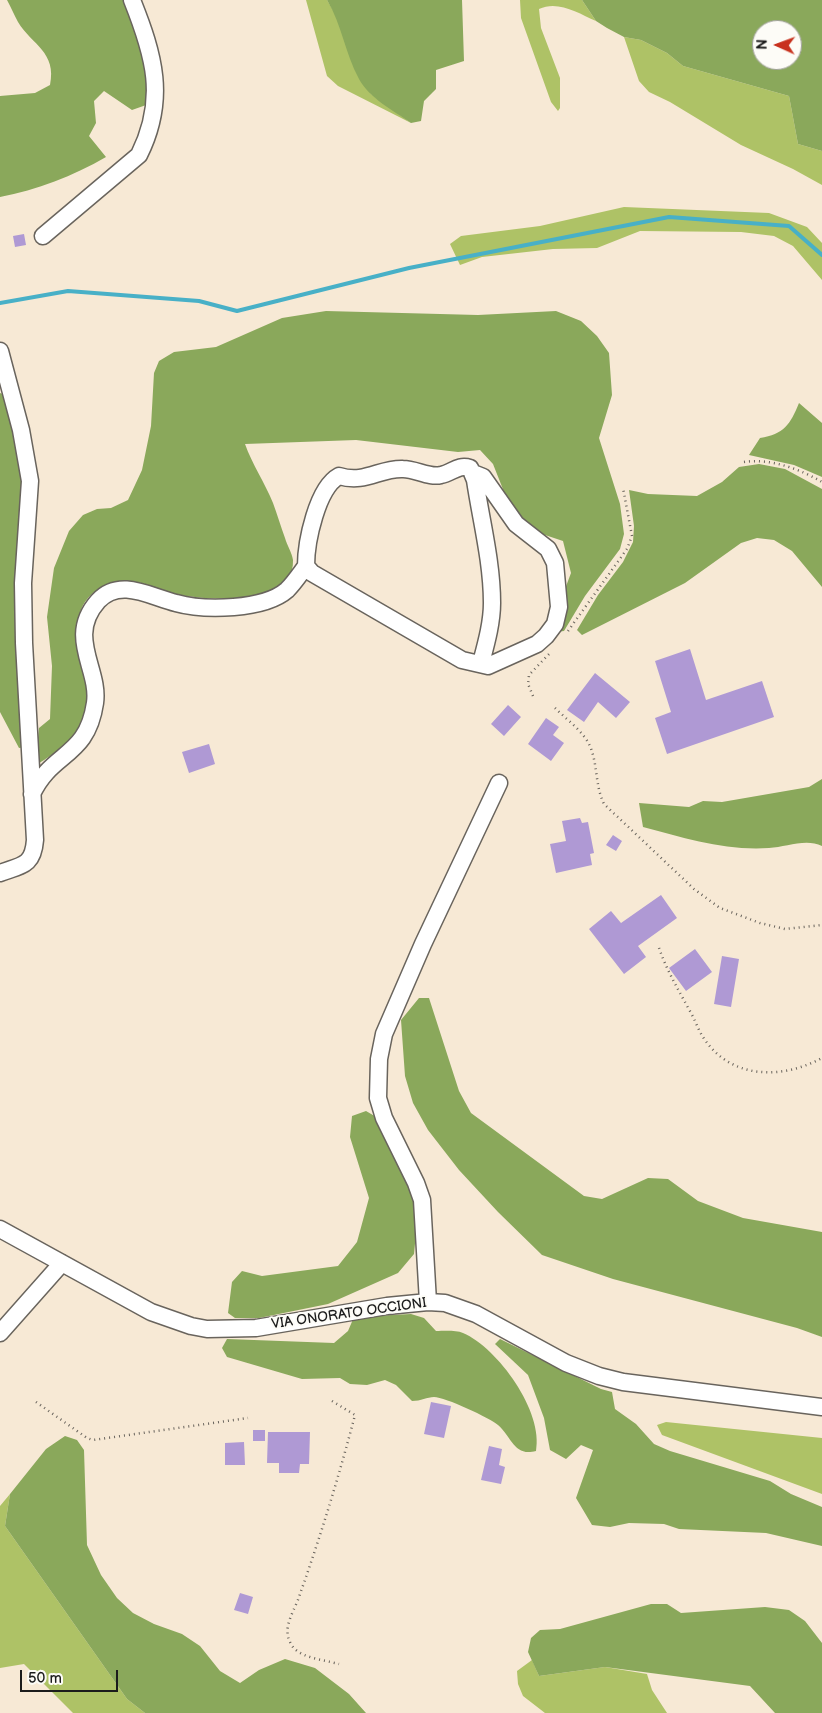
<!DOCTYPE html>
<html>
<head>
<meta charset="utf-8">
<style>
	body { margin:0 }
	#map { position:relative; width:822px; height:1713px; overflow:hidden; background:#f7e9d5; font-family:"Balsamiq Sans",sans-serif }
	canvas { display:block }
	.north { position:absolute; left:752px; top:20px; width:50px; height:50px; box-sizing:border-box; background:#fdfcf7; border:1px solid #a3a29f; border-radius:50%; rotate:272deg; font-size:14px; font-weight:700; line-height:20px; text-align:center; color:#1c1c1c }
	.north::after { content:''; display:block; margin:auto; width:18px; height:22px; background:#c8321e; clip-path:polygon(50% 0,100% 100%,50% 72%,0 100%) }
	.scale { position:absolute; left:20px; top:1670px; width:98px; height:22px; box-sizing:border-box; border:2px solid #1c1c1c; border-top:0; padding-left:6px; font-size:15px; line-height:18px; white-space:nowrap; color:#1c1c1c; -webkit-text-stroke:4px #fdfcf7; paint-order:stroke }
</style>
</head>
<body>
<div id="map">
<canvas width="822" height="1713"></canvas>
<div class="north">N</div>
<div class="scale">50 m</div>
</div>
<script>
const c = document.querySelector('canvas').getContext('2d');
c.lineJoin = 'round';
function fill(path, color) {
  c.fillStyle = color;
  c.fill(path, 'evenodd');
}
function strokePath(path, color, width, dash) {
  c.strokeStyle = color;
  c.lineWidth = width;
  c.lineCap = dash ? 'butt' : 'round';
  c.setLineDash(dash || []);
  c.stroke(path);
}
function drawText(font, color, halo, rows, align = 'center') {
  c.font = font + ' "Balsamiq Sans",sans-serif';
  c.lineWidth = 4;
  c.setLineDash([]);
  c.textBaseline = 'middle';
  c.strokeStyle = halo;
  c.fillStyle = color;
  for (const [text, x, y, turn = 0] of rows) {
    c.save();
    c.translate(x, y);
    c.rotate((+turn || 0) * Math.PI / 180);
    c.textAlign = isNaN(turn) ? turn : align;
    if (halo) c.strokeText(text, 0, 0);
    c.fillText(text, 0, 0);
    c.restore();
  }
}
fill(new Path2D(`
	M306 0H327L336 15 371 94 411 123 338 86 327 76Z
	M520 0H582L596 21C578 13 558 0 539 9L541 28 560 78V108L558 111 551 102 521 18Z
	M624 37 641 40 667 53 683 66 789 96 798 144 822 151V185L793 169 741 145 670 102 649 92 639 81Z
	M624 207 769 213 807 227 822 243V280L793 246 774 236 741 232 640 231 597 248 553 249 482 257 460 265 450 244 461 236 540 226Z
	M666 1422 822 1438V1494L662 1435 657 1425Z
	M10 1494 5 1526 127 1699 145 1713H73L24 1664 0 1668V1506Z
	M532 1660 539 1676 605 1667 647 1674 652 1690 667 1713H545L523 1696 518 1684 517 1671Z`), '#aec266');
fill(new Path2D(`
	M7 0H126L142 44 154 92 149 104 132 110 104 91 94 101 96 123 89 136 106 157C73 176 37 190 0 197V96L35 93 50 85C57 52 32 45 18 22 14 15 11 7 7 0Z
	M327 0H462L464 61 436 70V89L424 101 421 121 411 123C394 111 369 98 359 79 345 53 342 25 327 0Z
	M582 0H822V151L798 144 789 96 683 66 667 53 641 40 624 37 607 28 596 21ZM762 30H792V60H762Z
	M326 311 478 315 556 311 581 321 597 336 609 353 612 395 599 438 620 504 624 534 620 549 585 596 564 631 556 632 562 597 571 573 563 541 524 528 508 502 493 464 480 450 458 452 356 440 245 444C252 464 265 483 273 503 277 514 281 527 285 538 287 545 292 553 293 560 295 607 209 600 180 595 165 593 151 584 136 582 120 580 98 586 88 598 59 631 104 689 82 727 73 742 50 756 35 766L39 728 50 719 52 666 47 617 54 568 69 531 83 515 97 509 111 508 128 500 142 470 151 426 154 373 159 361 174 352 216 347 282 318Z
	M0 393 8 396 23 461 27 747 19 748 0 712Z
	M799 403 822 423V477L794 465 749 455 760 438C784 434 790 425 799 403Z
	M759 464 785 469 822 489V587L792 551 774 540 757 538 741 543 685 583 582 635 577 630 598 595 623 562 633 542 634 526 629 490 648 494 697 496 722 482 739 467Z
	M822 779V846C806 838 786 847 769 848 725 851 685 838 643 827L639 803 689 807 703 801 722 802 809 787Z
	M419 998H429L459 1091 471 1113 584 1196 602 1199 648 1178 668 1179 698 1201 743 1218 822 1232V1337L797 1328 613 1279 542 1255 498 1212 459 1170 428 1130 413 1103 405 1076 401 1020Z
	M366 1111 378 1118 401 1165 418 1213 414 1254 398 1273 328 1304 259 1318H235L228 1313 232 1282 242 1271 262 1276 338 1266 357 1242 369 1198 350 1137 352 1116Z
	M411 1314 424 1318 436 1331C444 1331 456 1330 463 1333 498 1348 544 1412 536 1451 514 1457 512 1437 498 1425 490 1418 445 1397 434 1397 427 1397 421 1401 412 1401L396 1385 385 1380 367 1385 350 1384 340 1378 302 1379 227 1357 222 1348 227 1339 334 1343 348 1331 354 1317Z
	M500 1339 601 1389 612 1392 615 1409 636 1424 654 1444 670 1451 770 1481 791 1494 822 1507V1546L766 1533 679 1529 664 1524 629 1523 610 1527 592 1525 576 1498 593 1450 581 1445 566 1459 550 1450 544 1418 528 1375 495 1344Z
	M65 1436 77 1440 84 1450 87 1545 101 1575 117 1598 133 1613 154 1624 182 1634 200 1646 220 1671 240 1683 259 1670 285 1659 315 1668 349 1694 366 1713H145L127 1699 5 1526 10 1494 46 1449Z
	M651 1604H667L681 1613 765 1607 789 1610 805 1621 822 1643V1713H775L750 1686 605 1667 539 1676 528 1652 531 1638 540 1630 560 1629Z`), '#8aa85b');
strokePath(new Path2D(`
	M0 303 68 291 199 301 237 311 409 268 669 217 789 226 822 255`), '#48b0c7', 4);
fill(new Path2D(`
	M24 234 26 245 15 247 13 236Z
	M690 649 706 700 762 681 774 717 667 754 655 718 671 712 655 661Z
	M595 673 630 702 616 718 598 702 584 722 567 710Z
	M508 705 521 717 504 736 491 724Z
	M546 718 559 727 553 735 564 743 551 761 528 744Z
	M209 744 215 764 189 773 182 752Z
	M580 818 582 823 588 822 594 853 590 854 592 865 556 873 550 844 566 841 562 821Z
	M613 835 622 841 616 851 606 845Z
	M661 895 677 918 638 946 646 957 624 974 589 929 611 911 621 923Z
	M695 949 712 972 686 991 669 968Z
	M722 956 739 959 731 1007 714 1004Z
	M431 1402 451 1406 444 1438 424 1434Z
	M253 1430H265V1441H253Z
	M268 1432H310L309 1464H300L299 1473H279V1463H267Z
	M244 1442 245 1465H225V1443Z
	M489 1446 502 1449 499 1465 505 1467 501 1484 481 1480Z
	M240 1593 253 1597 248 1614 234 1610Z`), '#af99d4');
const minor = new Path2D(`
	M43 236 139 155C167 99 154 55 132 0
	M0 351 21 430 30 481 23 583 24 643 35 840C33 866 22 865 0 873
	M473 473 483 477 516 524 548 549 555 563 559 607 555 624 546 636 537 644 488 666 462 660 312 573 306 566C306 542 317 488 339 476 366 484 379 468 403 469 416 469 429 478 441 475 452 473 458 464 470 468L475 480C481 520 492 562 492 603 492 623 486 644 481 663
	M32 794C52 751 87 758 95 703 100 669 66 637 98 601 120 577 151 597 176 603 205 611 264 610 287 590 294 583 300 574 306 566
	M0 1229 151 1312 191 1326 207 1329 256 1328 387 1306 428 1302 445 1303 476 1314 566 1363 599 1376 623 1382 822 1407
	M428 1302 422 1200 416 1183 384 1118 378 1098 379 1059 384 1034 423 944 499 783
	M0 1333 62 1263`);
strokePath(minor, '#69645d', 19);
strokePath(new Path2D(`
	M744 462C770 458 800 469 822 482
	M568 631 627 549 632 536 623 488
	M533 696 528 684 529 675 549 654
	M555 708C567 720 583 731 590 746 598 765 595 786 604 804L694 889 720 908 760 923 785 929 822 925
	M659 948C667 971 679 991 691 1013 696 1022 699 1032 705 1040 733 1080 783 1079 822 1058
	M332 1401 355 1415C339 1476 321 1535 300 1594 295 1611 281 1627 291 1644 298 1658 325 1660 339 1664
	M36 1402 87 1438 93 1440 248 1418`), '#69645d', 2.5, [1, 4]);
strokePath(minor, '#fff', 16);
drawText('14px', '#1c1c1c', '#fdfcf7', [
	["VIA ONORATO OCCIONI",349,1314,-8]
]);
</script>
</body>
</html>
